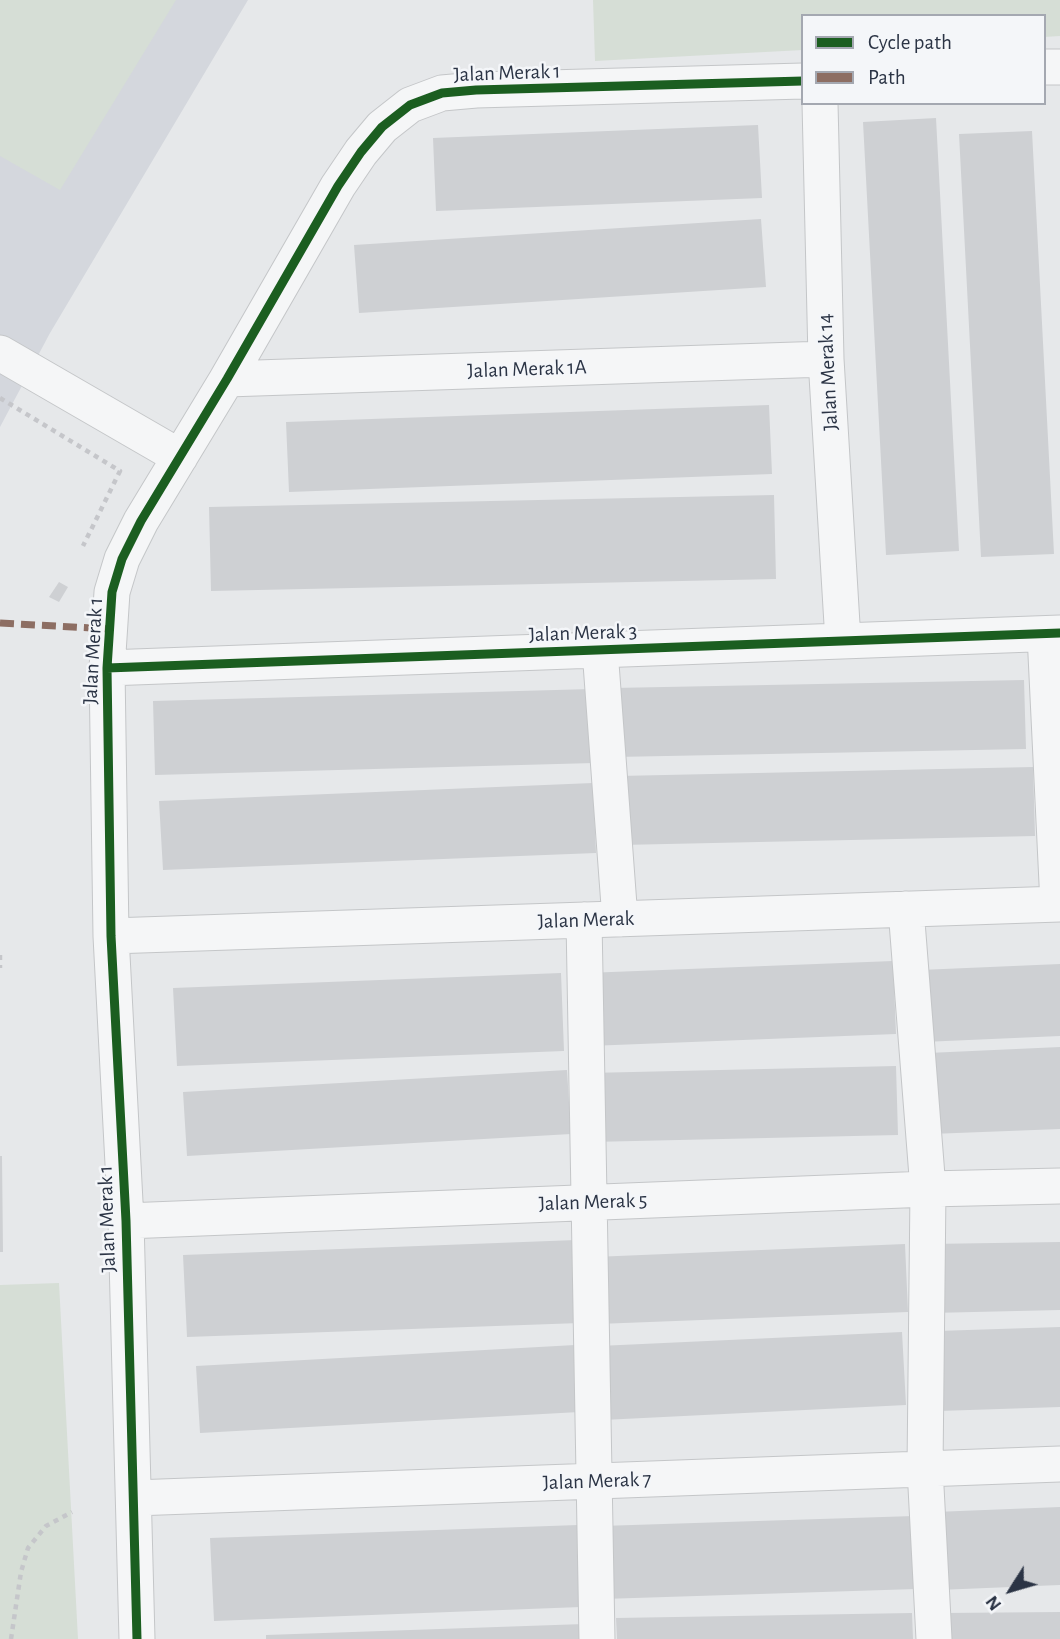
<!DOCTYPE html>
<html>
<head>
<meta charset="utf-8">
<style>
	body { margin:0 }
	#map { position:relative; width:1060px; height:1639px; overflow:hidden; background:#e6e8ea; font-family:"Alegreya Sans",sans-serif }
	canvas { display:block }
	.legend { position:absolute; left:801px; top:14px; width:245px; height:91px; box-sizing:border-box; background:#f4f6f9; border:2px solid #a4a8b1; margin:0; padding:9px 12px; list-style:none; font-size:21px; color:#2b3445 }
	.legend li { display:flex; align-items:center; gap:14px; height:35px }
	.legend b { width:35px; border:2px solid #a4a8b1 }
	.north { position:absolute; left:976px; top:1555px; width:70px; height:70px; -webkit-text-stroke:5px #f4f6f9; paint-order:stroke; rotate:233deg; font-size:19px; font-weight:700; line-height:28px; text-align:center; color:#2b3445 }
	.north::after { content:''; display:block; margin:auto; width:24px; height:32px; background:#2b3445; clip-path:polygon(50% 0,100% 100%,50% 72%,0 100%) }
</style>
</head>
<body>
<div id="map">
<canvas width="1060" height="1639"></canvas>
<ul class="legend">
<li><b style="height:9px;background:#1b5e20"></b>Cycle path</li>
<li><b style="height:9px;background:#8d6e63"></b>Path</li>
</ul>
<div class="north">N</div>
</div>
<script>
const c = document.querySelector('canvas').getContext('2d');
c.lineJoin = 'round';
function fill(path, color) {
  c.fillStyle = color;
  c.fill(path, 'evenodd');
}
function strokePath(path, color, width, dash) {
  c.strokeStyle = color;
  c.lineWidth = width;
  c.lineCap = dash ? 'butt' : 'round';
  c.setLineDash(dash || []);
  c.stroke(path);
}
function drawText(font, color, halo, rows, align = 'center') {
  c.font = font + ' "Alegreya Sans",sans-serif';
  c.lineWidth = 5;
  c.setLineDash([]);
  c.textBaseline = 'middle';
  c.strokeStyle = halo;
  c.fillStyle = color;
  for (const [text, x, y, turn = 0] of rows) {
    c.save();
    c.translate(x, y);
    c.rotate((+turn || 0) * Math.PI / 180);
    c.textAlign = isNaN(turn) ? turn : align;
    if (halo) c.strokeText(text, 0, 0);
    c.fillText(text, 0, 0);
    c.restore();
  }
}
fill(new Path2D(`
	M0 0H248L50 333 0 427Z`), '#d4d7dd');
fill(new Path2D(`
	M0 0H176L60 190 0 156Z
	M593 0H1060V36L1044 37V16H803V50L595 61Z
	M59 1283 78 1639H0V1285Z`), '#d6ded6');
fill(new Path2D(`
	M936 118 959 551 886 555 863 122Z
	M758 125 762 198 436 211 433 138Z
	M1032 131 1054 554 981 557 959 134Z
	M761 219 766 287 359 313 354 245Z
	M769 405 772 474 289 492 286 422Z
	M774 495 776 579 211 591 209 507Z
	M59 582 68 587 59 602 49 597Z
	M1024 680 1026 749 615 757 613 688Z
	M592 689 594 763 155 775 153 701Z
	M1033 767 1035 836 621 845 619 776Z
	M593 783 596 853 163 870 159 801Z
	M893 961 896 1034 589 1046 586 973Z
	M1060 964V1036L923 1042 920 970Z
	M561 973 564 1051 177 1066 173 988Z
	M1060 1047V1129L931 1134 928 1053Z
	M896 1066 898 1135 591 1142 589 1073Z
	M567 1070 571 1134 187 1156 183 1092Z
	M0 1156H2L3 1252H0Z
	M576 1240 580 1323 187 1337 183 1255Z
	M1060 1242V1310L931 1313 929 1244Z
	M905 1244 908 1312 598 1324 594 1257Z
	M1060 1327V1407L939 1411 937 1331Z
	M902 1332 906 1405 603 1420 599 1346Z
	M575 1345 579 1412 200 1433 196 1366Z
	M1060 1507V1585L938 1590 935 1512Z
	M914 1516 916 1589 603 1599 601 1526Z
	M578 1525 581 1607 214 1621 210 1538Z
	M1060 1612V1639H943V1613Z
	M912 1613 913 1639H617L616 1618Z
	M584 1624 585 1639H266V1635Z`), '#ced0d3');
const minor = new Path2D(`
	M1044 67H1060
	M820 103 826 359 843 641
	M0 353 180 457
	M227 379 826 359
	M1045 634 1058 904
	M600 650 620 919
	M107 668 1060 633
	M906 909 928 1189 925 1468 934 1639
	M584 920 597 1639
	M111 936 1060 904
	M126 1221 928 1189 1060 1186
	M134 1498 1060 1464
	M137 1639 126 1221 111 936 107 668 112 592 122 559 141 521 227 379 338 186 361 152 382 127 410 105 442 93 476 90 803 81`);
strokePath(minor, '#c4c6c8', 37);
strokePath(new Path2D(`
	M0 398 120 471 83 546
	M0 955V968
	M11 1639 21 1572 28 1548 46 1526 72 1512`), '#c5c6ca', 4.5, [5, 5]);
strokePath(minor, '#f5f6f7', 35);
strokePath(new Path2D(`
	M0 623 109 629`), '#8d6e63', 7, [14, 7]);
strokePath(new Path2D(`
	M107 668 1060 633
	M137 1639 126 1221 111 936 107 668 112 592 122 559 141 521 227 379 338 186 361 152 382 127 410 105 442 93 476 90 803 81`), '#1b5e20', 9);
drawText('21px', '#2b3445', '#f4f6f9', [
	["Jalan Merak 1",507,73,-2],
	["Jalan Merak 1A",527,369,-2],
	["Jalan Merak 14",828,372,-93],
	["Jalan Merak 3",583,633,-2],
	["Jalan Merak 1",93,651,-87],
	["Jalan Merak",586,920,-2],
	["Jalan Merak 5",593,1202,-2],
	["Jalan Merak 1",107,1219,-92],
	["Jalan Merak 7",597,1481,-2]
]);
</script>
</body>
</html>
